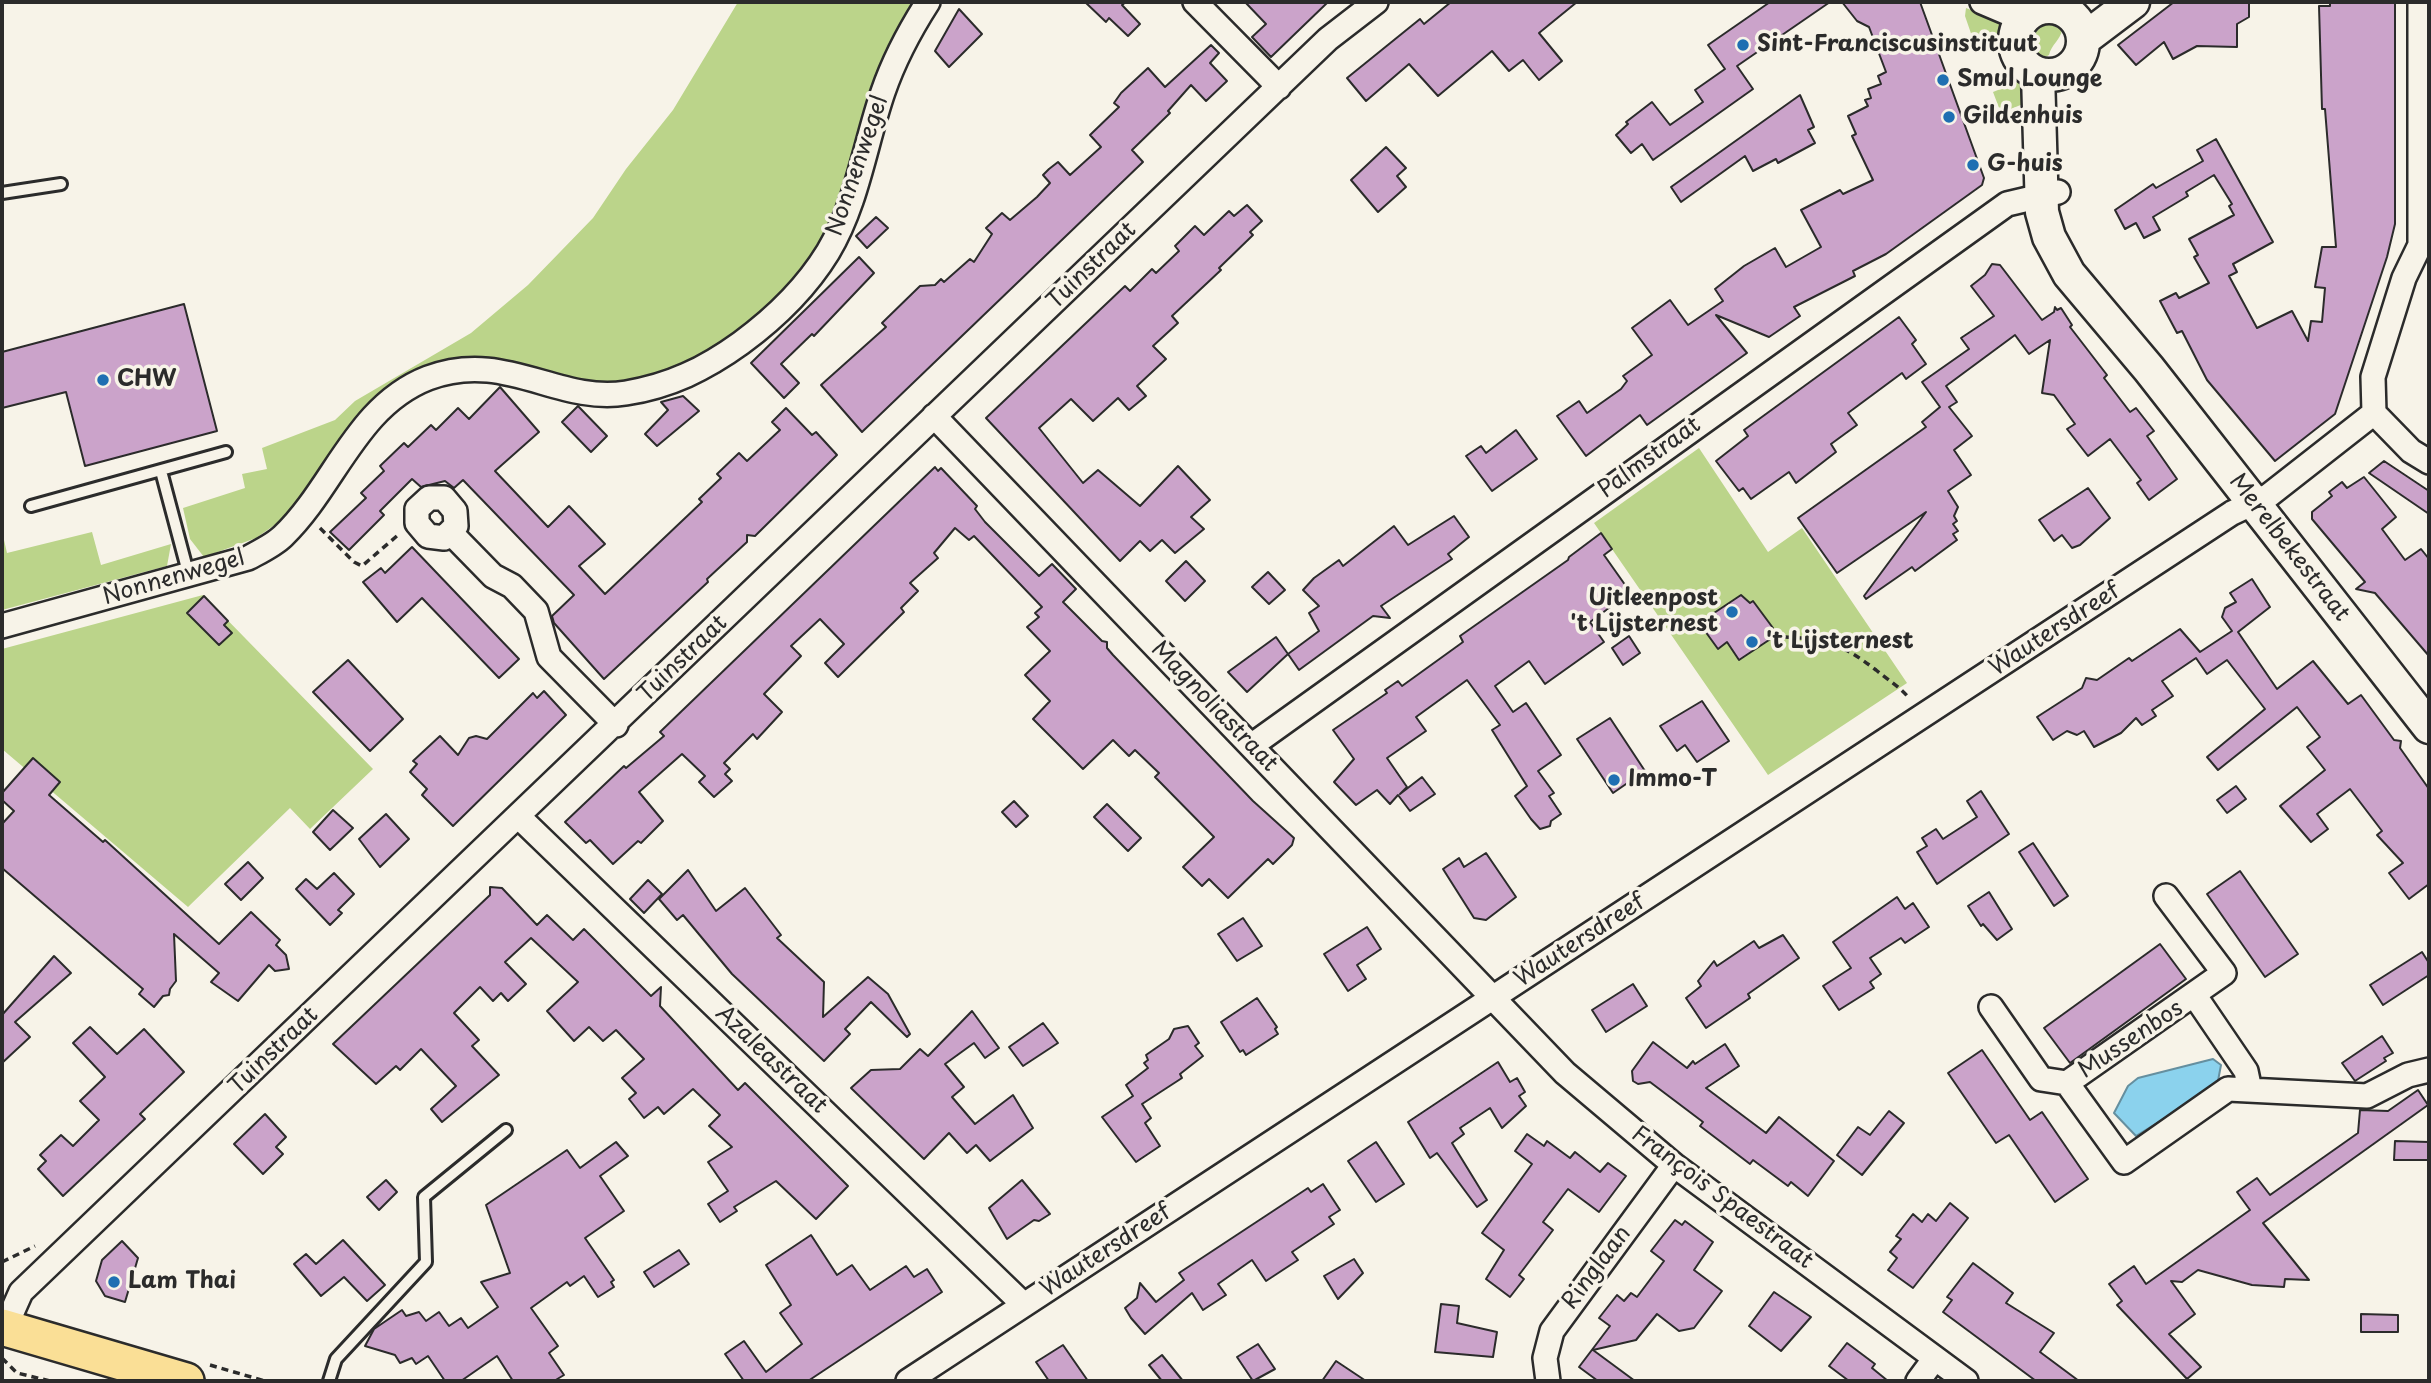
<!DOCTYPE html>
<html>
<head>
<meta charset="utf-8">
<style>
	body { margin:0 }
	#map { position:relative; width:2431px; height:1383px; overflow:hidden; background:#f7f3e8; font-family:"Playpen Sans",sans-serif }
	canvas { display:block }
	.frame { position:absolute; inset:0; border:4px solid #2b2b2b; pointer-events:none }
</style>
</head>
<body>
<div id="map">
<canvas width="2431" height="1383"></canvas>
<div class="frame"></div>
</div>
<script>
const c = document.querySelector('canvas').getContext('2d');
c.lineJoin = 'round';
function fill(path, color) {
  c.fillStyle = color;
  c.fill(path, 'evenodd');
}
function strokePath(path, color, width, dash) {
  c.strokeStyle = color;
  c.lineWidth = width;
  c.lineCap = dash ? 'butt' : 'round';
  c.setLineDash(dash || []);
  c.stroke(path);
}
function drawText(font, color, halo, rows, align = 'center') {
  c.font = font + ' "Playpen Sans",sans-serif';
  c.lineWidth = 7;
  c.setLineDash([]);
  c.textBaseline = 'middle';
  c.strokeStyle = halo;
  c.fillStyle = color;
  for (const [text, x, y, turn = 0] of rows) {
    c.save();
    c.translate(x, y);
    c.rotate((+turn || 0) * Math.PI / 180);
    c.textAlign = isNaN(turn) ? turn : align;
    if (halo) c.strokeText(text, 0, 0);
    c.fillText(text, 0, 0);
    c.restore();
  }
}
fill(new Path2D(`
	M738 2H912L884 53 839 207 821 244 796 280 740 334 680 371 620 385 438 365 276 524 256 538 204 557 190 539 183 508 245 488 242 474 267 469 262 448 335 420 355 401 471 333 528 285 593 218 626 169 673 110Z
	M1966 8 1993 18 2004 29 2013 59 2024 78 2023 104 2001 113 1993 92 2013 84 1998 42 1976 48 1965 16Z
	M2050 24 2062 30C2061 39 2051 45 2049 55L2043 58 2033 48 2034 34 2043 25Z
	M1699 448 1768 552 1802 528 1907 683 1768 775 1594 523Z
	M2 531 7 553 92 532 101 565 171 544 167 566 2 610Z
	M203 595 373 769 310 829 290 808 188 907 2 749V649Z`), '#bbd48a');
const water = new Path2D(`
	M2213 1059 2221 1065 2217 1086 2136 1136 2114 1113 2128 1086 2138 1078Z`);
fill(water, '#8bd2ed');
strokePath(water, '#658f9f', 2);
const building = new Path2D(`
	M1085 2H1126L1122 5 1140 24 1128 36 1109 18 1106 22Z
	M1245 2H1328L1271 57 1252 37 1266 24Z
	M1451 2H1577L1539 33 1562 61 1539 80 1523 60 1509 71 1492 51 1438 96 1409 64 1366 101 1347 78 1420 19 1424 24Z
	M1770 2H1830L1737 66 1753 89 1653 160 1642 144 1631 153 1616 135 1628 124 1626 122 1652 102 1670 125 1703 102 1695 90 1725 69 1708 45Z
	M1842 2H1920L1984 178 1982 185 1886 254 1853 271 1855 276 1794 307 1800 316 1769 337 1716 315 1747 353 1647 425 1640 415 1586 456 1557 416 1579 401 1587 413 1621 389 1627 381 1623 376 1652 355 1632 328 1670 300 1688 325 1723 301 1715 289 1744 266 1775 248 1786 267 1821 247 1801 210 1840 190 1843 194 1873 180 1852 136 1856 134 1848 116 1868 106 1865 100 1871 98 1868 89 1881 84 1878 76 1886 72 1869 27 1857 21Z
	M2174 2H2249V17L2237 24V47L2197 46 2173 59 2164 42 2136 65 2118 45Z
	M2330 2H2395V224L2387 257 2335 414 2275 461 2207 380 2182 331 2177 333 2160 301 2176 293 2179 298 2209 283 2194 257 2198 255 2189 239 2234 215 2229 206 2232 204 2214 175 2186 192 2188 196 2153 217 2160 230 2144 238 2136 223 2125 229 2115 210 2153 184 2156 188 2203 161 2197 150 2216 139 2273 242 2233 264 2237 272 2229 276 2257 328 2292 311 2308 341 2311 321 2322 322 2325 288 2315 287 2322 247H2336L2325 109H2322L2319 6H2330Z
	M959 9 982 34 949 67 935 51Z
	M1211 45 1219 53 1210 63 1227 81 1206 101 1191 85 1168 111 1170 113 1132 150 1143 162 862 432 821 385 886 327 882 323 920 286 935 285 941 279 944 282 970 259 974 262 992 234 986 228 1002 213 1010 220 1037 197 1050 183 1043 175 1049 169 1058 162 1070 175 1101 147 1090 135 1119 107 1114 103 1121 93 1148 68 1165 87Z
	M1800 95 1814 127 1808 130 1815 143 1778 163 1776 159 1753 171 1745 156 1681 202 1671 187Z
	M1386 147 1406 168 1397 176 1406 187 1378 212 1351 180Z
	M1247 205 1262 221 1250 232 1253 235 1219 268 1221 270 1172 316 1178 323 1153 346 1166 359 1137 386 1146 396 1129 410 1118 398 1093 421 1071 399 1039 428 1083 483 1098 470 1140 506 1178 466 1210 500 1191 517 1204 529 1175 553 1162 540 1150 551 1140 541 1120 561 986 418 1125 286 1130 291 1152 269 1156 273 1179 251 1175 246 1195 226 1204 235 1229 211 1234 216Z
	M876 217 888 228 867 248 856 236Z
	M859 257 874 273 814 336 812 334 781 364 799 383 784 398 751 363Z
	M1992 264 2000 265 2042 320 2054 312 2055 307 2057 310 2061 308 2072 325 2070 327 2107 375 2104 378 2130 412 2136 408 2154 431 2147 436 2177 479 2149 500 2137 483 2141 480 2110 439 2088 456 2067 429 2075 424 2054 395 2042 393 2050 340 2029 354 2015 335 1946 386 1957 402 1949 407 1972 436 1954 450 1971 475 1948 491 1958 507 1954 516 1957 521 1953 524 1958 531 1953 534 1957 540 1915 571 1912 567 1866 599 1864 596 1926 512 1837 573 1798 518 1926 427 1922 422 1940 407 1922 382 1969 349 1961 338 1994 316 1971 286 1985 275Z
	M184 304 217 431 85 466 66 392 2 408V352Z
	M1899 317 1916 340 1912 344 1926 364 1906 379 1902 373 1848 413 1857 425 1831 444 1836 452 1796 483 1789 472 1751 499 1743 488 1739 491 1716 461 1748 436 1744 430Z
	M500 387 539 432 495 471 548 527 569 506 605 544 579 566 605 594 702 502 699 499 721 478 717 474 739 453 747 461 780 430 772 422 786 408 812 435 816 432 837 455 755 536 747 535V542L707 579 708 582 604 679 554 623 552 616 574 595 463 480 454 488 445 481 421 487 412 479 380 511 384 515 349 550 330 532 366 498 361 493 384 471 380 466 404 443 408 447 431 425 436 430 458 408 469 419Z
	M683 396 699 411 657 446 645 434 668 410 661 402Z
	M578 406 607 436 591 452 562 422Z
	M1516 430 1537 459 1492 491 1466 456 1481 446 1486 453Z
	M2384 461 2429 491V514L2369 473Z
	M935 467 938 471 941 468 977 506 975 509 985 522 1039 576 1052 564 1076 589 1063 602 1102 641 1107 642V648L1113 655 1253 801 1294 838 1292 845 1273 864 1268 859 1228 898 1209 879 1202 886 1183 867 1214 837 1155 777 1159 773 1135 750 1129 756 1113 740 1083 769 1033 719 1050 701 1025 675 1050 651 1027 627 1039 617 1035 613 1042 607 974 536 969 540 955 528 934 553 938 558 910 583 918 591 901 608 904 612 838 677 825 663 844 644 820 619 791 646 801 656 764 694 782 712 757 739 753 734 724 763 730 769 725 774 732 781 714 797 699 782 705 776 682 754 639 792 663 821 641 843 638 841 613 864 590 840 586 843 565 822 624 766 626 768 664 736 660 732Z
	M2364 477 2396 517 2382 529 2405 560 2421 549 2429 559V656L2375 593 2356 589 2365 582 2312 519V512L2332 496 2329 492 2342 482 2347 488Z
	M2088 488 2110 518 2080 545 2072 548 2062 535 2054 541 2039 520Z
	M1454 516 1469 537 1448 554 1452 559 1381 606 1390 618 1373 616 1299 670 1288 654 1319 631 1309 613 1319 606 1303 590 1314 578 1339 560 1343 566 1394 526 1408 545Z
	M1601 533 1612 549 1604 555 1628 589 1625 591 1628 594 1590 622 1604 642 1545 684 1529 661 1495 686 1513 712 1526 703 1561 755 1538 771 1554 793 1549 796 1561 814 1551 821 1550 826 1540 829 1531 819 1515 796 1527 786 1492 730 1500 725 1467 680 1416 717 1426 731 1387 758 1407 787 1400 794 1422 777 1435 794 1410 811 1398 795 1390 804 1377 790 1356 805 1334 782 1354 759 1333 730 1387 693 1385 690 1398 681 1402 686 1463 642 1460 636 1568 560 1569 557Z
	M412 547 519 659 499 678 422 598 397 622 363 582 381 568 385 573Z
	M1186 561 1205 581 1185 601 1166 581Z
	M1268 572 1285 590 1269 604 1252 587Z
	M2252 579 2270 607 2238 632 2277 689 2313 661 2348 704 2361 695 2394 740 2401 741 2400 748 2429 789V884L2409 899 2389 873 2403 863 2377 835 2382 831 2350 789 2317 814 2328 829 2311 842 2280 806 2325 770 2307 747 2320 737 2297 707 2218 770 2207 757 2265 709 2227 660 2207 674 2196 658 2162 681 2173 696 2152 710 2156 716 2142 725 2136 718 2121 733 2094 747 2084 731 2077 735 2067 731 2053 740 2037 717 2082 688 2086 678 2097 680 2129 658 2132 661 2180 629 2200 652 2232 631 2222 617 2225 608 2236 602 2230 593Z
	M1741 595 1750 603 1753 601 1773 628 1768 633 1772 638 1739 660 1727 642 1718 649 1705 631 1716 622 1711 615Z
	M204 596 228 621 224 625 232 633 219 645 187 613Z
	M1629 636 1640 653 1623 665 1612 648Z
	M1276 637 1288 654 1247 692 1228 672Z
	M348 660 403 719 370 751 313 692Z
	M544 691 566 715 453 826 422 795 427 789 410 772 417 764 413 761 440 736 458 755 469 738 476 736 487 739 533 693 537 698Z
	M1702 701 1729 741 1697 762 1685 745 1677 751 1660 726Z
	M1610 718 1645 771 1613 793 1577 739Z
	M33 758 60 782 49 795 103 842 105 840 219 944 251 912 280 940 276 945 286 955 289 969 275 971 269 965 238 1001 211 982 219 973 174 934 176 981 170 989 169 995 163 996 154 1007 139 994 143 989 2 868V824L14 811 2 800V793Z
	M2236 786 2246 799 2227 813 2217 800Z
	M1981 791 2009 834 1937 884 1917 852 1927 846 1922 838 1936 829 1943 839 1977 817 1967 801Z
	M1014 801 1028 816 1016 827 1002 812Z
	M1107 804 1141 838 1128 851 1094 817Z
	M333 810 353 828 330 850 313 832Z
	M386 814 409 839 380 867 359 839Z
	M2033 843 2068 896 2054 906 2019 852Z
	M1486 853 1516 897 1486 920 1474 918 1443 869 1459 858 1464 867Z
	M248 862 263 878 241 900 225 884Z
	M688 870 716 911 745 888 781 935 777 938 824 982 823 1017 868 977 888 994 910 1034 907 1037 871 1002 845 1029 850 1034 824 1061 732 974 683 915 677 920 659 899Z
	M2240 871 2298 954 2265 977 2207 894Z
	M334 873 354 894 338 910 342 913 330 925 296 889 306 879 317 889Z
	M648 880 662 894 644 913 630 899Z
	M490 887 502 888 537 925 547 915 573 940 584 929 651 996 661 987 660 1006 738 1090 745 1083 848 1186 816 1219 776 1181 734 1207 737 1211 720 1222 708 1204 728 1191 708 1162 732 1147 709 1126 720 1115 693 1089 664 1114 658 1107 644 1118 629 1099 636 1093 622 1078 644 1059 616 1030 603 1041 589 1027 574 1041 547 1011 578 982 531 938 505 962 526 984 508 1001 501 993 493 1001 480 987 454 1013 479 1040 472 1046 499 1075 442 1122 431 1109 456 1086 421 1049 400 1070 396 1066 376 1084 333 1044 490 895Z
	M1989 892 2012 929 1997 940 1983 924 1981 926 1968 906Z
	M1897 897 1905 909 1913 903 1929 927 1905 943 1901 938 1870 958 1881 974 1870 982 1874 988 1839 1010 1823 986 1851 968 1833 942Z
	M1243 918 1262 946 1237 961 1218 934Z
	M1367 927 1381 949 1357 965 1366 979 1348 991 1324 954Z
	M1783 935 1799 958 1748 994 1750 998 1706 1028 1686 998 1701 986 1698 981 1714 961 1717 966 1754 941 1759 948Z
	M2160 944 2186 979 2070 1063 2044 1028Z
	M2422 952 2429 963V975L2383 1005 2370 985Z
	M54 956 71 973 15 1022 30 1037 2 1063V1015Z
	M1633 984 1647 1006 1606 1032 1592 1010Z
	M1257 998 1277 1027 1275 1029 1278 1034 1246 1055 1243 1050 1240 1052 1221 1022Z
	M972 1011 999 1048 985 1058 974 1043 945 1064 964 1087 952 1097 975 1124 1013 1095 1033 1128 990 1161 976 1145 967 1153 949 1133 924 1159 851 1088 871 1070 900 1069 920 1049 928 1056Z
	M1043 1023 1058 1043 1023 1066 1009 1047Z
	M1188 1026 1199 1043 1195 1046 1203 1056 1180 1074 1182 1078 1142 1104 1151 1118 1145 1123 1160 1146 1136 1162 1102 1117 1133 1096 1126 1085 1148 1068 1144 1063 1148 1060 1146 1055 1169 1039 1174 1029Z
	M90 1027 117 1054 144 1029 184 1072 140 1114 145 1119 63 1196 38 1169 46 1161 40 1155 61 1135 73 1146 99 1120 80 1101 105 1077 73 1043Z
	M2382 1036 2393 1053 2384 1058 2386 1061 2355 1081 2342 1063Z
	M1653 1042 1687 1068 1693 1061 1695 1064 1725 1044 1739 1066 1706 1088 1766 1133 1779 1117 1834 1161 1808 1196 1791 1182 1788 1186 1753 1160 1750 1164 1700 1126 1703 1122 1650 1082 1638 1084 1633 1081 1632 1071Z
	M1982 1050 2030 1120 2042 1112 2088 1179 2055 1202 2009 1135 1996 1143 1948 1073Z
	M1498 1062 1510 1082 1517 1078 1525 1092 1519 1096 1526 1106 1502 1128 1490 1108 1460 1128 1464 1134 1452 1143 1487 1200 1477 1207 1437 1153 1430 1158 1408 1122Z
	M2418 1090 2428 1105 2263 1223 2309 1280 2285 1279 2284 1287 2252 1285 2198 1270 2182 1282 2171 1281 2195 1314 2169 1334 2201 1367 2187 1379 2117 1305 2122 1301 2109 1284 2134 1266 2146 1284 2250 1210 2237 1192 2257 1178 2270 1195 2358 1133 2360 1110 2388 1111Z
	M1889 1111 1904 1123 1862 1175 1837 1155 1858 1127 1870 1135Z
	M265 1114 286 1137 276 1147 283 1154 263 1174 234 1144Z
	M1527 1134 1544 1146 1547 1141 1570 1158 1575 1152 1600 1172 1608 1163 1626 1176 1599 1212 1568 1189 1543 1222 1553 1230 1519 1275 1524 1279 1510 1297 1486 1279 1504 1250 1482 1233 1532 1164 1515 1151Z
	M2395 1141 2429 1142V1160H2394Z
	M616 1142 628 1156 600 1176 624 1211 585 1238 614 1280 611 1282 614 1287 598 1297 584 1276 570 1286 567 1282 531 1308 558 1346 549 1353 564 1375 554 1381H513L497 1356 461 1381H445L428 1356 416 1364 412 1358 400 1363 395 1355 365 1346 374 1329 402 1310 406 1316 419 1312 426 1321 439 1312 449 1326 461 1318 468 1328 498 1307 481 1282 510 1273 486 1205 567 1150 580 1168Z
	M1376 1142 1404 1184 1376 1202 1348 1161Z
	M386 1180 397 1192 379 1210 367 1197Z
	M1022 1180 1050 1214 1039 1221 1034 1220 1007 1239 989 1208Z
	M1323 1184 1340 1210 1329 1217 1334 1224 1292 1252 1298 1260 1266 1281 1252 1260 1218 1284 1226 1295 1203 1310 1192 1293 1145 1334 1131 1318 1125 1308 1137 1298 1140 1283 1156 1302 1184 1280 1179 1273 1308 1188 1311 1192Z
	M1950 1203 1968 1218 1913 1288 1888 1270 1897 1258 1890 1252 1901 1239 1896 1236 1913 1214 1922 1222 1928 1214 1936 1221Z
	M1675 1220 1682 1225 1685 1221 1713 1242 1694 1270 1722 1291 1694 1328 1679 1331 1657 1314 1636 1340 1593 1350 1635 1381H1598L1579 1367 1610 1326 1599 1318 1617 1295 1624 1301 1631 1293 1637 1297 1664 1261 1651 1251Z
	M811 1235 837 1275 852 1265 870 1290 906 1266 914 1277 927 1269 942 1292 808 1381H744L725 1354 744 1341 766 1372 802 1344 780 1313 791 1305 766 1265Z
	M343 1240 385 1285 367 1301 344 1277 321 1296 294 1264 306 1254 316 1264Z
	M122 1241 138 1258 125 1302 105 1296 96 1281 102 1260Z
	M679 1250 689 1264 654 1287 644 1272Z
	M1354 1259 1363 1273 1338 1299 1324 1276Z
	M1973 1263 2013 1293 2006 1303 2054 1333 2040 1352 2079 1381H2036L1943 1312 1952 1300 1947 1297Z
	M1774 1292 1811 1317 1781 1351 1749 1326Z
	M1441 1304 1459 1306 1457 1323 1497 1332 1493 1357 1435 1352Z
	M2361 1314 2398 1315V1332H2361Z
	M1847 1343 1875 1364 1872 1368 1888 1381H1849L1829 1366Z
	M1258 1344 1275 1369 1253 1381 1237 1357Z
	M1063 1345 1088 1381H1049L1036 1362Z
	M1162 1355 1183 1381H1162L1149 1365Z
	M1336 1361 1366 1381H1322Z`);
fill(building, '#cba3ca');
strokePath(building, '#2b2b2b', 2);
const lane = new Path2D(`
	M2 193 61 184
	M161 471 189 576
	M31 506 226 452
	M329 1381 336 1359 426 1262 424 1197 506 1130`);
const street = new Path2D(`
	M1195 2 1279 87
	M1982 2 2022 19
	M2374 413 2411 451 2429 462
	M934 416 1565 1073 1674 1165 1966 1381
	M450 532 444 538 428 536 417 523V509L429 498H444L455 511 456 526 450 532 493 576 512 586 536 611 549 657 616 725
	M2 626 248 558C259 552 274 545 283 536 335 486 356 406 428 378 505 349 557 404 626 393 670 386 705 369 741 343 775 318 806 288 828 252 857 204 865 144 883 92 894 60 910 30 928 2
	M1251 746 2007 204 2058 192
	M518 816 1024 1305
	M2166 896 2224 973 2067 1083 2124 1162 2228 1089 2367 1096 2408 1075 2429 1070
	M2195 996 2246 1071 2250 1090
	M1991 1007 2041 1079 2067 1083
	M5 1328 21 1292 1328 39 1376 2
	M908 1381 2232 513 2268 496 2374 413 2373 377 2404 278 2420 245V2
	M1548 1381 1545 1358 1552 1331 1674 1165
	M1918 1381 1935 1358`);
const secondary = new Path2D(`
	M2015 41a34 34 0 1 1 68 0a34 34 0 1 1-68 0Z
	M2084 39 2133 2
	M2038 74 2042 212 2049 237 2069 274 2149 369 2429 727`);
const primary = new Path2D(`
	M2 1327 186 1381`);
strokePath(lane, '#2b2b2b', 16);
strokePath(street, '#2b2b2b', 28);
strokePath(secondary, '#2b2b2b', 37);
strokePath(primary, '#2b2b2b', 40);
strokePath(new Path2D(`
	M2048 6 2053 2
	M320 528 354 562 362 566 398 535
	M1785 637C1827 639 1842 644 1876 670 1888 680 1899 686 1909 698
	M2 1262 35 1246
	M2 1358 17 1373 50 1381
	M210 1365 265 1381`), '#2b2b2b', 3.5, [7, 5]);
strokePath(lane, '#f7f3e8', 10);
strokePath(street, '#f7f3e8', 23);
strokePath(secondary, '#f7f3e8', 32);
strokePath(primary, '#fadf96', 35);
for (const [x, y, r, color] of [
	[1743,45,7,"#1f6fb2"],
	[1943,80,7,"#1f6fb2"],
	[1949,117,7,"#1f6fb2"],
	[1973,165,7,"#1f6fb2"],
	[103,380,7,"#1f6fb2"],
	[1732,612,7,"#1f6fb2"],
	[1752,642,7,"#1f6fb2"],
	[1614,780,7,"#1f6fb2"],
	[114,1282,7,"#1f6fb2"]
]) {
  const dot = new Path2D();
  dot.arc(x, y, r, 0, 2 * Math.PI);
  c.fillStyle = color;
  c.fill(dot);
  strokePath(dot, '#f7f3e8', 2.5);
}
drawText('bold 23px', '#2b2b2b', '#f7f3e8', [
	["Sint-Franciscusinstituut",1757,45],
	["Smul Lounge",1957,80],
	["Gildenhuis",1963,117],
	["G-huis",1987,165],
	["CHW",117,380],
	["Uitleenpost",1718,599,"right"],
	["'t Lijsternest",1718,625,"right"],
	["'t Lijsternest",1766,642],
	["Immo-T",1628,780],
	["Lam Thai",128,1282]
], 'left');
drawText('23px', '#2b2b2b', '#f7f3e8', [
	["Nonnenwegel",858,166,-71],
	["Tuinstraat",1092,266,-44],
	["Palmstraat",1650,458,-36],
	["Merelbekestraat",2289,548,52],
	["Nonnenwegel",174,578,-16],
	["Wautersdreef",2055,630,-33],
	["Tuinstraat",683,659,-44],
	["Magnoliastraat",1214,707,46],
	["Wautersdreef",1580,941,-33],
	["Mussenbos",2131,1040,-34],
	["Tuinstraat",274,1051,-44],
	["Azaleastraat",771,1060,44],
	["François Spaestraat",1722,1198,37],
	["Wautersdreef",1106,1251,-33],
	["Ringlaan",1597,1268,-53]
]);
</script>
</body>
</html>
